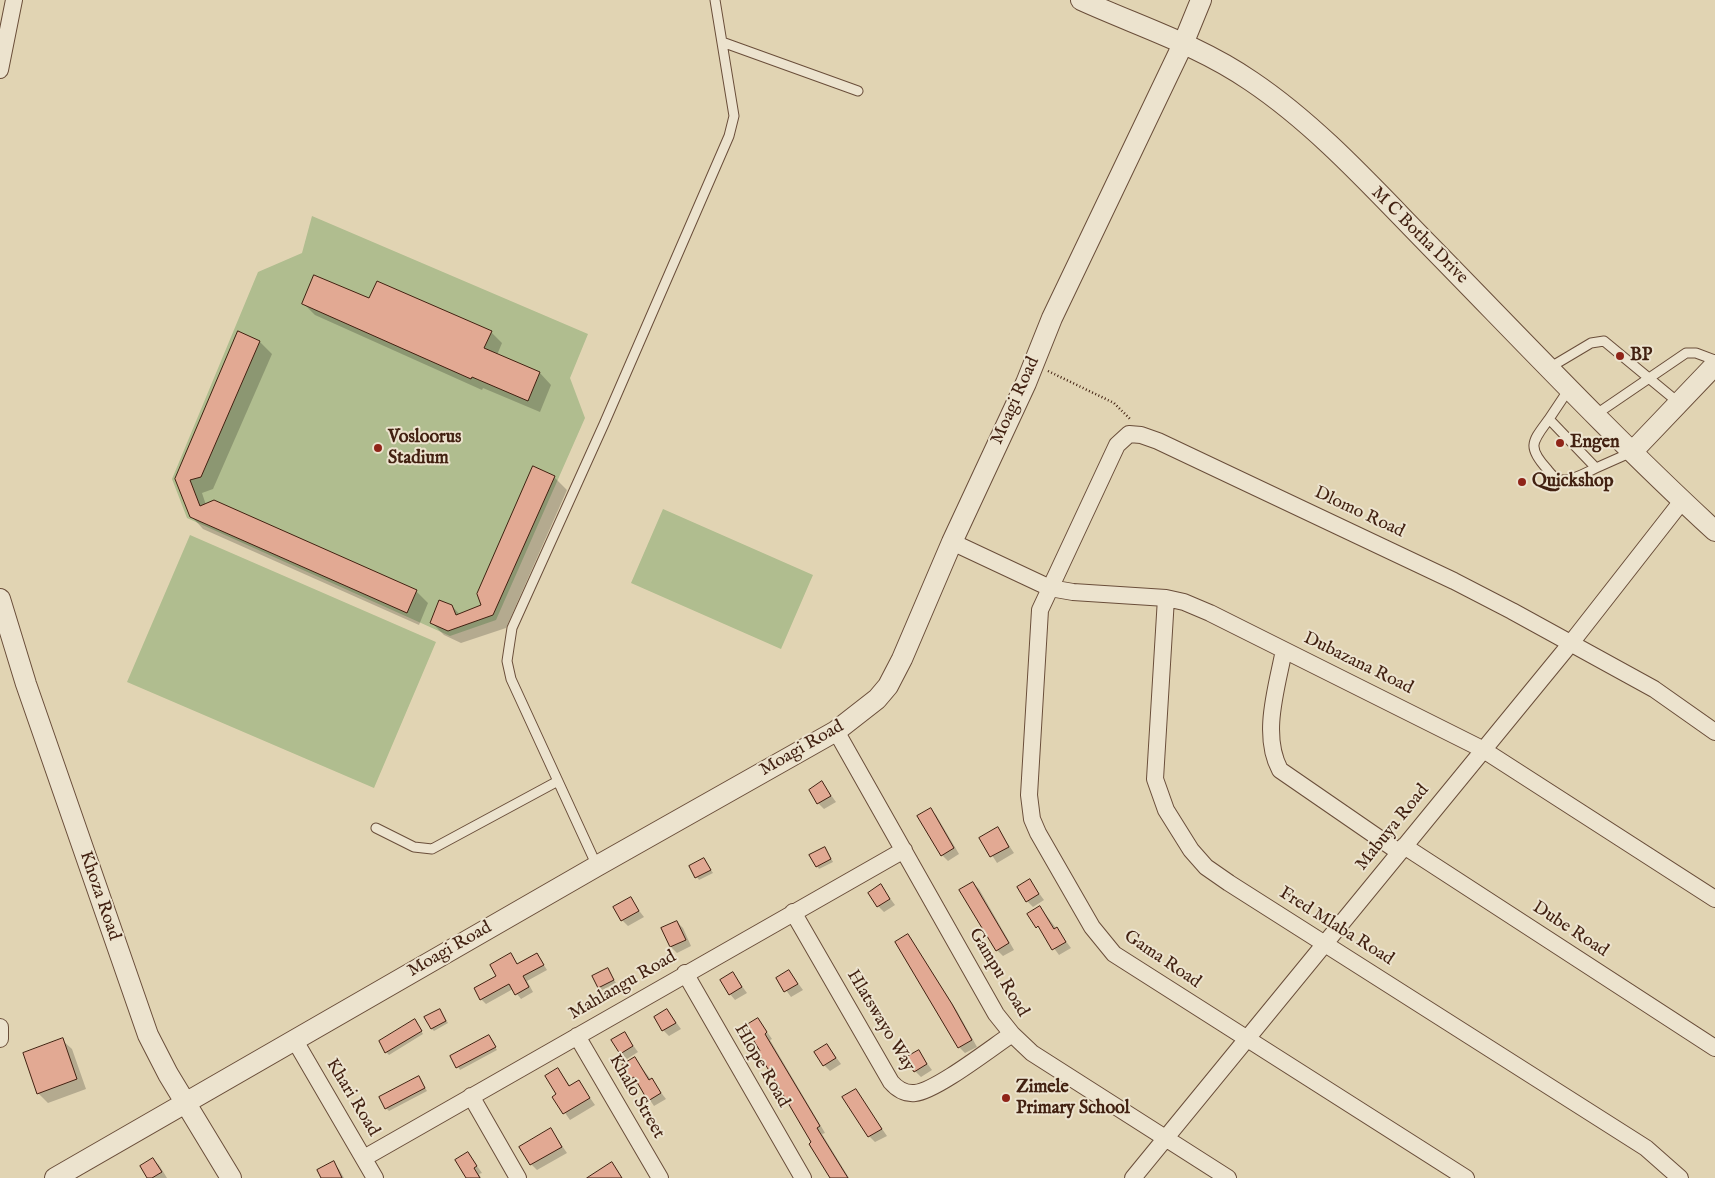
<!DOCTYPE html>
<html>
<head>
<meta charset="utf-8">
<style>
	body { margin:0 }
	canvas { display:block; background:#e1d4b3 }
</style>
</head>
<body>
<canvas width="1715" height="1178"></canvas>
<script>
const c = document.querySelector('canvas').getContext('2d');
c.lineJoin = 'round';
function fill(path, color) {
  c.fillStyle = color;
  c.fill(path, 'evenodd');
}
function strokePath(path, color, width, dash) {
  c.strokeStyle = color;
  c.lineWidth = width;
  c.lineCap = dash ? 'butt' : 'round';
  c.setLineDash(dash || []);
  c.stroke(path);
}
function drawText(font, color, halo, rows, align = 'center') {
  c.font = font + ' "IM FELL English",serif';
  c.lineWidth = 4;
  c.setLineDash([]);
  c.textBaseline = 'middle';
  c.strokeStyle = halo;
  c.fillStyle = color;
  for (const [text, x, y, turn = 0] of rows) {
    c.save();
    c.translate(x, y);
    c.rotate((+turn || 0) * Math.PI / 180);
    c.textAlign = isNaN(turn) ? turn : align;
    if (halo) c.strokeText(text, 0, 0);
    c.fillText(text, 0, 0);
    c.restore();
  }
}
fill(new Path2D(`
	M312 216 588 334 570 378 585 418 496 620 450 636 187 518 172 479 258 272 302 253Z
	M663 509 813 575 781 649 631 583Z
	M190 535 436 642 374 788 127 682Z`), '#b0bd8f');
fill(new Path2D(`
	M370 300 491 332 502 343 497 355 540 373 551 385 540 412 483 388 482 390 315 315 304 304Z
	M239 333 260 342 272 354 213 489 202 493 206 505 416 591 428 603 419 625 203 529 191 516 177 479Z
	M554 477 567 490 506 628 461 643 444 635 431 622 452 606 460 615 482 606Z
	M822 783 836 802 824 809 818 803Z
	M930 809 936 815 959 854 948 861 942 855Z
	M998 829 1014 853 997 863 981 838Z
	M827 851 833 862 819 869 811 856Z
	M704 859 713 873 699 880 690 867Z
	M1030 881 1044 900 1033 907 1027 901Z
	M973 883 979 889 1014 950 1003 956 997 950 961 890Z
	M881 886 895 905 884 912 878 906Z
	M630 899 644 917 628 926 622 920Z
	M1040 907 1071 948 1059 955 1029 914Z
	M677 922 683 928 691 946 677 953 671 947 663 929Z
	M908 936 957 1011 977 1047 965 1053 959 1047 896 943Z
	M537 954 547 970 527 981 533 992 521 999 513 989 486 1004 481 999 511 955 518 965Z
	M607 969 616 983 602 990 594 977Z
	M789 971 803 990 791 997 777 978Z
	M733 974 747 993 735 1000 730 994Z
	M440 1010 448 1023 434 1031 432 1029Z
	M667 1010 681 1029 669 1036 663 1030Z
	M758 1019 772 1039 770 1040 825 1133 822 1134 849 1178H831L747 1026Z
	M415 1020 423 1034 389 1055 386 1052Z
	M624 1033 638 1052 627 1059 621 1053Z
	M489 1037 497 1050 460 1070 452 1057Z
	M62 1040 72 1049 86 1089 48 1103 38 1093Z
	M827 1045 841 1064 830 1071 824 1065Z
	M918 1051 932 1070 921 1077 915 1071Z
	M635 1059 666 1099 654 1106 639 1084 637 1085 631 1079 623 1066Z
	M558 1069 571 1087 579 1082 595 1105 570 1120 554 1097 558 1095Z
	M419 1077 427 1091 389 1111 386 1108Z
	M855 1090 887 1136 875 1142 869 1136Z
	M551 1130 567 1153 537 1170 531 1164Z
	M468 1153 482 1173 479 1174 481 1178H467Z
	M153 1159 159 1165 167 1178H149Z
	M333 1163 339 1169 344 1178H323Z`), '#0003');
const building = new Path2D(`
	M314 275 369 298 377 281 492 331 484 348 540 372 528 401 472 377 471 379 302 304Z
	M238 331 260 341 201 477 190 480 200 506 214 500 417 590 407 613 190 517 175 479Z
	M533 466 555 476 493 615 448 631 430 623 439 600 452 605 456 615 481 605 477 594Z
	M822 781 831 796 817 804 809 790Z
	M931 808 954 848 941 856 917 816Z
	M998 827 1009 847 990 857 979 838Z
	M825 847 831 859 816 867 809 855Z
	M704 858 711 870 695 878 689 866Z
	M1030 879 1039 894 1026 902 1017 887Z
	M973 882 1009 943 996 951 959 890Z
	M881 884 890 899 877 907 868 893Z
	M631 897 639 911 621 921 613 907Z
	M1040 906 1054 929 1057 927 1066 942 1052 950 1038 926 1036 928 1027 914Z
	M677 921 686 940 670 947 661 928Z
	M908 934 952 1004 972 1040 958 1048 895 942Z
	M511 953 517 964 537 953 544 965 523 976 529 987 515 995 509 984 480 1000 474 988 496 976 490 965Z
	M608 968 614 980 598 988 592 976Z
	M789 970 798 984 784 992 776 978Z
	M733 972 742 987 729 995 720 980Z
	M440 1009 446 1021 431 1029 424 1017Z
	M667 1009 676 1023 662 1031 654 1017Z
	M758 1018 767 1032 765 1034 820 1126 817 1128 848 1178H830L809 1144 811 1142 758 1052 760 1051 745 1026Z
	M415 1019 422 1031 385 1053 379 1041Z
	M625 1032 633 1046 620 1054 611 1040Z
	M489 1035 496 1047 456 1068 450 1056Z
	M63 1038 77 1079 37 1094 23 1053Z
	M827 1044 836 1058 823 1066 814 1052Z
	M919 1050 927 1064 914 1072 905 1058Z
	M635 1057 649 1080 652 1078 661 1093 648 1101 634 1077 630 1079 622 1065Z
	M558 1068 569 1086 579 1080 590 1098 563 1114 552 1097 556 1094 545 1076Z
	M419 1076 425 1088 385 1109 379 1097Z
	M856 1089 882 1129 868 1137 842 1097Z
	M551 1128 562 1147 530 1165 519 1147Z
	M468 1152 477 1166 474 1168 480 1178H466L455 1160Z
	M153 1158 162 1172 152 1178H147L140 1166Z
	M334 1161 342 1178H321L317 1170Z
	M612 1162 622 1178H587Z`);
fill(building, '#e2a993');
strokePath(building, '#422111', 1);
const service = new Path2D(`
	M722 42 858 91
	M1549 368 1591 343 1604 341 1679 403
	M1569 389 1549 419 1596 468 1632 452
	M1595 415 1686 353H1696L1715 360
	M1549 419C1533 441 1526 446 1547 469 1551 474 1555 480 1562 480 1572 481 1587 472 1596 468
	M376 828 414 847 432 849 558 781
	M597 866 511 679 507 661 512 628 604 424 729 136 734 116 715 0`);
const minor = new Path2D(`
	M0 70 14 0
	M952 542 1050 588 1073 592 1166 598 1184 602 1210 613 1482 749 1715 899
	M1166 598 1155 779 1166 810 1191 850 1206 867 1229 883 1646 1148 1680 1178
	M1284 650C1277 687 1261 735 1280 770L1399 852
	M836 731 996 1014 1012 1034 1032 1053 1228 1178
	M1404 846 1715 1048
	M793 912 891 1082C897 1089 905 1094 915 1093 936 1091 991 1048 1012 1034
	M685 973 803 1178
	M0 1027V1039
	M577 1036 660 1178
	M294 1039 375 1178
	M471 1096 518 1178
	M364 1158 904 850
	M1133 1178 1571 643 1682 501
	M1466 1178 1114 954 1092 927 1038 833 1032 819 1029 795 1040 610 1117 445 1129 434 1141 435 1158 441 1454 581 1512 611 1654 689 1715 732`);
const tertiary = new Path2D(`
	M1081 0C1138 26 1199 45 1251 81 1318 126 1374 189 1430 246 1524 342 1616 440 1715 531
	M1632 452 1715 365
	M0 599 26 684 148 1035 168 1074 231 1178
	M55 1178 597 866 836 731 877 699 888 686 902 659 952 542 1026 383 1052 318 1183 44 1201 0`);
strokePath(service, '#6a4e3a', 11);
strokePath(minor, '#6a4e3a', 18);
strokePath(tertiary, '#6a4e3a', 22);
strokePath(new Path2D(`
	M1048 371 1114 403 1131 420`), '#422111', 2.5, [1, 2.5]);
strokePath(service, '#ece3ce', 9);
strokePath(minor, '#ece3ce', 16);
strokePath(tertiary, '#ece3ce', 20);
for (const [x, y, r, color] of [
	[1620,356,5,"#8f2418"],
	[1560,443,5,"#8f2418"],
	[378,448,5,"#8f2418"],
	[1522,482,5,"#8f2418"],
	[1006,1098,5,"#8f2418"]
]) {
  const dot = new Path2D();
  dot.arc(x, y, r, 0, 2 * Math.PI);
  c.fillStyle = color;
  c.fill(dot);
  strokePath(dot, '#ece3ce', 2);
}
drawText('18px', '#422111', '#ece3ce', [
	["M C Botha Drive",1419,236,45],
	["Moagi Road",1016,401,-66],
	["Dlomo Road",1359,513,25],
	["Dubazana Road",1358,664,26],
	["Moagi Road",802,749,-30],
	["Mabuya Road",1393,828,-51],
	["Khoza Road",99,896,71],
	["Fred Mlaba Road",1336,927,32],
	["Dube Road",1570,930,33],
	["Moagi Road",450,950,-30],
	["Gama Road",1162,960,34],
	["Gampu Road",998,973,59],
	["Mahlangu Road",623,986,-30],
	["Hlatswayo Way",880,1021,59],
	["Hlope Road",761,1066,60],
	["Khalo Street",636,1097,60],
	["Khari Road",352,1098,59]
]);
drawText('bold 18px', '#422111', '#ece3ce', [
	["BP",1630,356],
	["Vosloorus",388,438],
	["Stadium",388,459],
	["Engen",1570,443],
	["Quickshop",1532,482],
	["Zimele",1016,1088],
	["Primary School",1016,1109]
], 'left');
</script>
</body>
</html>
